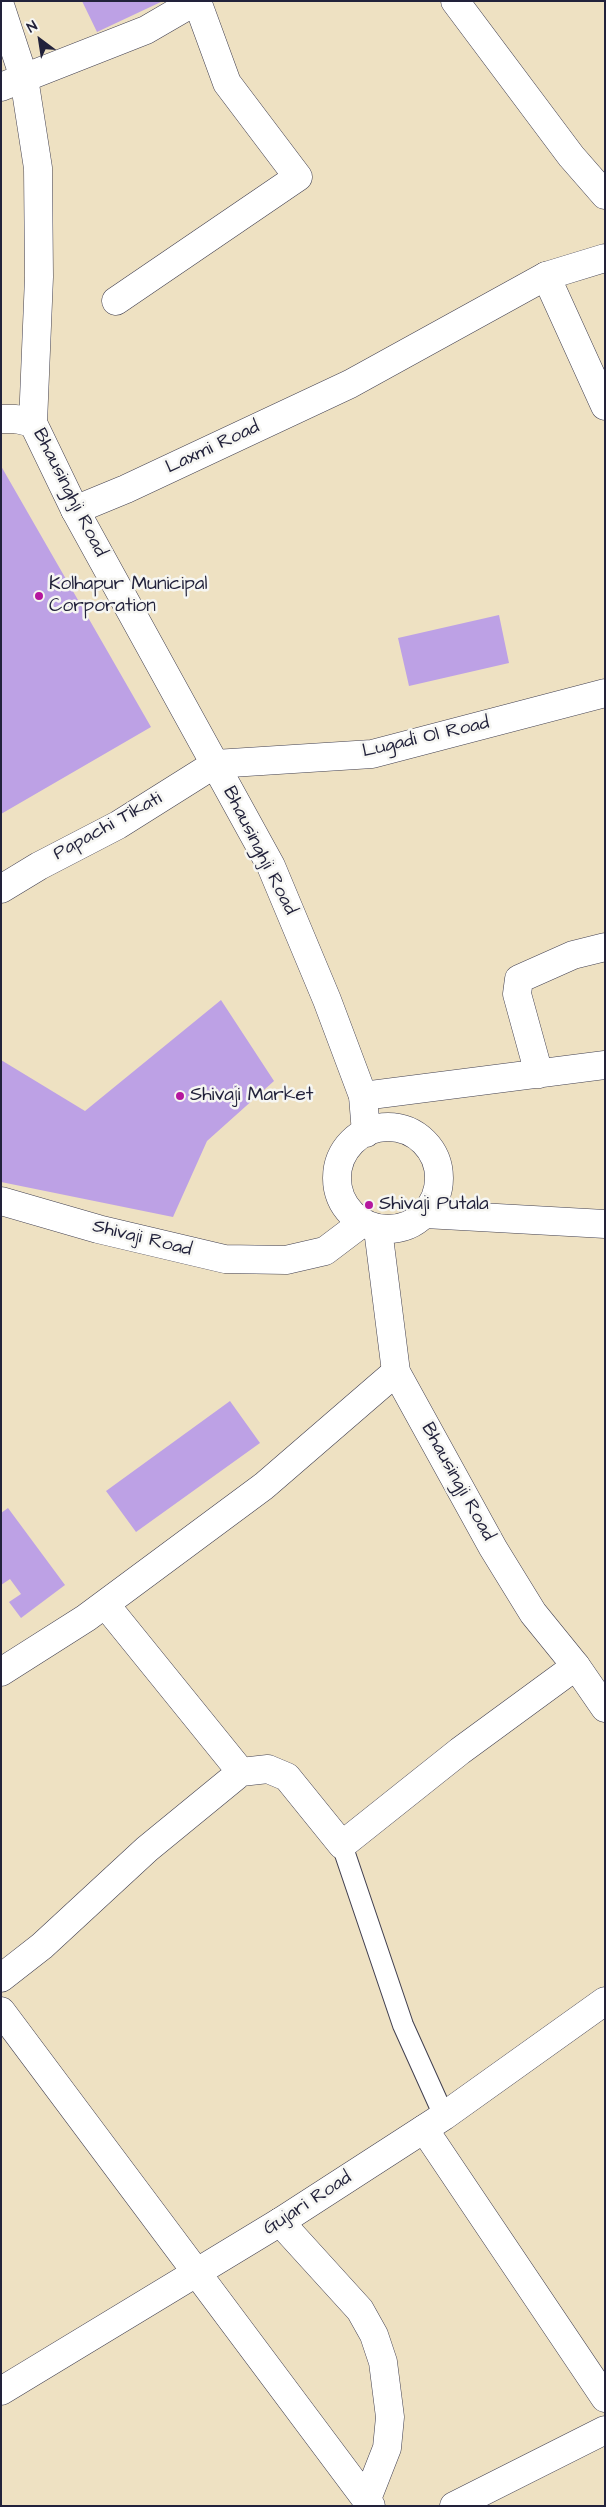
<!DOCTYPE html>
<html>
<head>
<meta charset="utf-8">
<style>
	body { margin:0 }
	#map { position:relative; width:606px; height:2507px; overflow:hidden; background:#eee1c2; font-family:"Architects Daughter",sans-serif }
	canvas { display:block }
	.frame { position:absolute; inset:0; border:2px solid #22223b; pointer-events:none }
	.north { position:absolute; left:15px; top:15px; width:50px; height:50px; -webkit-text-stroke:4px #f6f6f2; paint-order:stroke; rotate:329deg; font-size:14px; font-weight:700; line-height:20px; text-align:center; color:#22223b }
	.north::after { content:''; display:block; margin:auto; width:18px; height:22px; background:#22223b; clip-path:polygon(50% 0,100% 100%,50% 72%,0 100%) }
</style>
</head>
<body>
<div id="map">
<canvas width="606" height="2507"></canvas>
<div class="frame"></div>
<div class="north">N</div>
</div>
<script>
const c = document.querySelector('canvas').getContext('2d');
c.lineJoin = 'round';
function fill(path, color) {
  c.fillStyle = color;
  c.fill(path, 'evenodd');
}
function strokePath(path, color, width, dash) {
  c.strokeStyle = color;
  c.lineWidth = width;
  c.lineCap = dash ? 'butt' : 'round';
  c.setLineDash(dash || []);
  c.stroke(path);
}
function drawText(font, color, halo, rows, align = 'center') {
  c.font = font + ' "Architects Daughter",sans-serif';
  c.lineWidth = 5;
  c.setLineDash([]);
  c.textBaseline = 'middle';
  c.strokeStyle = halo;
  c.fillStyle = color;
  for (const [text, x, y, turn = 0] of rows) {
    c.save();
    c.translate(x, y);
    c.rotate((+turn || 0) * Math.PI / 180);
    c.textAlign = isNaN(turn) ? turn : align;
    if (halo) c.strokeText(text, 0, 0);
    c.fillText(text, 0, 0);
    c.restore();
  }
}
fill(new Path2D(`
	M82 1H163L97 32Z
	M1 466 151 727 1 814Z
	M499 615 509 663 409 686 398 638Z
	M221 1000 274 1081 207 1141 173 1217 1 1182V1060L85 1111Z
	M230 1401 260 1443 136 1532 106 1491Z
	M8 1508 65 1585 21 1618 9 1602 21 1594 10 1579 1 1585V1513Z`), '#bda1e5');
const service = new Path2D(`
	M342 1845 403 2025 444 2116`);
const minor = new Path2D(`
	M455 1 571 156 605 195
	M1 87 146 30 196 1
	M546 276 605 406
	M116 301 298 177 227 83 197 1
	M539 1074 517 994 519 979 573 955 605 947
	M363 1096 605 1065
	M105 1604 241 1772
	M1 1672 86 1618 264 1486 396 1372
	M1 1978 42 1946 147 1849 241 1772 268 1769 287 1777 342 1845 460 1751 576 1666
	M1 2011 371 2506
	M424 2129 605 2398
	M280 2222 360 2310 374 2335 383 2362 390 2417 387 2448 367 2499`);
const tertiary = new Path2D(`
	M1 419H16L33 423
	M75 510 126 489 350 384 546 276 605 258
	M378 1229 396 1372 493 1548 533 1613 576 1666 605 1708
	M1 2391 280 2222 444 2116 605 2001
	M454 2506 605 2430`);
const secondary = new Path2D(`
	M215 764 372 754 605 693
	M425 1214 605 1224`);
const trunk = new Path2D(`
	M1 8 24 78 38 168 39 277 33 423 75 510 271 866 327 1000 363 1096 366 1133
	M1 889 39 866 118 825 215 764
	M337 1178a51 51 0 1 1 102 0a51 51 0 1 1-102 0Z
	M1 1201 98 1229 225 1259 286 1260 325 1251 362 1223`);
strokePath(service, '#413f4f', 22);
strokePath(minor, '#413f4f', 29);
strokePath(tertiary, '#413f4f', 29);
strokePath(secondary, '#413f4f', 29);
strokePath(trunk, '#413f4f', 29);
strokePath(service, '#fff', 20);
strokePath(minor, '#fff', 28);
strokePath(tertiary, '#fff', 28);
strokePath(secondary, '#fff', 28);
strokePath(trunk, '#fff', 28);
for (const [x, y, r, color] of [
	[39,596,5,"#b5179e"],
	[180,1096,5,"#b5179e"],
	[369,1205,5,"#b5179e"]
]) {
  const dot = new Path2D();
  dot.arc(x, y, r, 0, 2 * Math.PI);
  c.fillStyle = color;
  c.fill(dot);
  strokePath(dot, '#f6f6f2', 2);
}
drawText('19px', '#22223b', '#f6f6f2', [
	["Laxmi Road",213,448,-25],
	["Bhausinghji Road",69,493,63],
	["Lugadi Ol Road",426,738,-13],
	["Papachi Tikati",108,827,-29],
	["Bhausinghji Road",259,851,63],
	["Shivaji Road",142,1239,14],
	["Bhausingji Road",457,1482,61],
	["Gujari Road",308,2204,-33]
]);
drawText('19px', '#22223b', '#f6f6f2', [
	["Kolhapur Municipal",49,585],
	["Corporation",49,607],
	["Shivaji Market",190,1096],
	["Shivaji Putala",379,1205]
], 'left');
</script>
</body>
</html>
